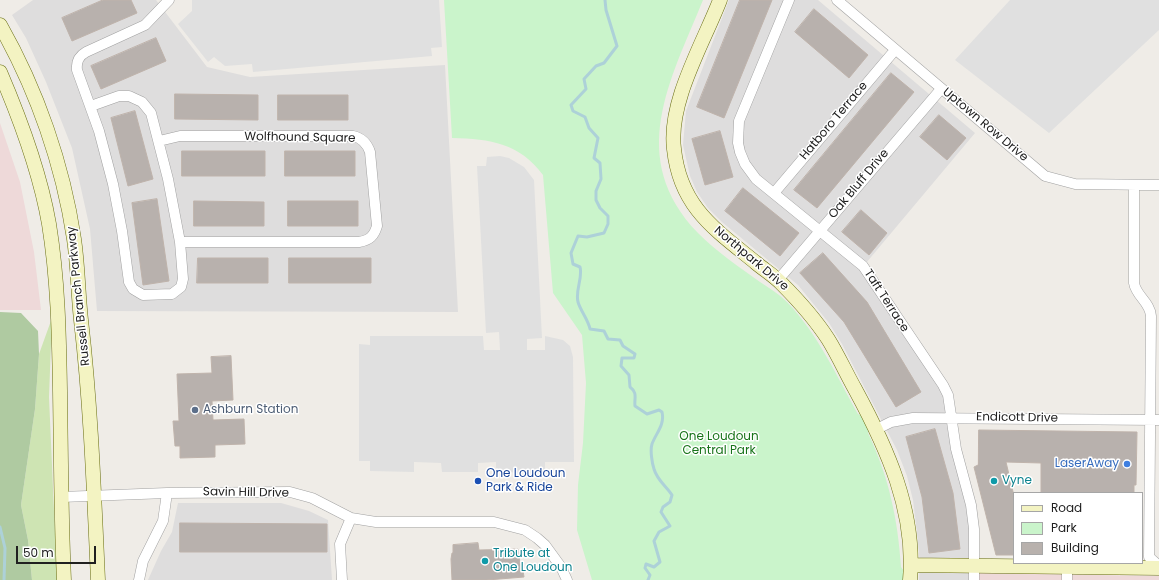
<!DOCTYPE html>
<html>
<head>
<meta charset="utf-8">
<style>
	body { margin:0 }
	#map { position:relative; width:1159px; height:580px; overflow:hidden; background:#efece7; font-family:Poppins,sans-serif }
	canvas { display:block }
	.legend { position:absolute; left:1013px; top:492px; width:130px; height:72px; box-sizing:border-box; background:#fff; border:1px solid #a6a6a6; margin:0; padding:5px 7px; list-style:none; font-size:12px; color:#202020 }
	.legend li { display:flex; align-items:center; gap:8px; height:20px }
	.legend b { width:20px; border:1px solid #a6a6a6 }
	.scale { position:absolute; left:16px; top:546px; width:80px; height:18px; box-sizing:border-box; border:2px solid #202020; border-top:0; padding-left:5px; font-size:12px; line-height:14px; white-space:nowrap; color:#202020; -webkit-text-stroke:3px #fff; paint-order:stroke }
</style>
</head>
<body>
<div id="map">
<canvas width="1159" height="580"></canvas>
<ul class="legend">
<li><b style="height:5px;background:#f3f3c2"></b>Road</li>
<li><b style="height:11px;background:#caf4cb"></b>Park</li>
<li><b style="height:11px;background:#b8b1ad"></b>Building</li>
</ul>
<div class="scale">50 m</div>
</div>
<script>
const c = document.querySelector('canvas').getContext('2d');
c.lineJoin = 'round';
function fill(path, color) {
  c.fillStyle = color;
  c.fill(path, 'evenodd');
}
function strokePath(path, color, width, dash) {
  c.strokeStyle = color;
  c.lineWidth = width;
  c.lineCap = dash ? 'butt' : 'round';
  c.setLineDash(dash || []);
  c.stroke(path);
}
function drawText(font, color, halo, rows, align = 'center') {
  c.font = font + ' Poppins,sans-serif';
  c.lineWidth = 3;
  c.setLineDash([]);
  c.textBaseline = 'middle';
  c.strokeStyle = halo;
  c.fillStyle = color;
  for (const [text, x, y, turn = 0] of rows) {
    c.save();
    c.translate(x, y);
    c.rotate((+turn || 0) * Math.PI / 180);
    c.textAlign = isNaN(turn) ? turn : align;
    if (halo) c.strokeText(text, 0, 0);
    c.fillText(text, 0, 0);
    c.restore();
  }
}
fill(new Path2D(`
	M33 0H156L207 67 250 77 445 65 458 312 97 311 90 229 72 148 46 82 26 38 12 15Z
	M729 0H818L975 133 861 269 943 394 949 430 969 517 970 580H919L920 564 917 532 913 500 907 476 897 450 842 344 829 323 798 285 722 222 708 208 697 192 690 176 683 145 686 111Z
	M178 503H281L309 511 328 520 332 580H148L161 551 172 532Z`), '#dedddd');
fill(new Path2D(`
	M0 123 20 182 34 252 41 310H0Z
	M979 573 1159 576V580H979Z`), '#eed9d9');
fill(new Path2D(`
	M52 318 49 397 57 580H32L28 540 21 505 35 409 39 354Z`), '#cee4b3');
fill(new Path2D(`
	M0 312 21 313 38 331 39 354 35 409 21 505 28 540 32 580H0Z`), '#afcaa1');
fill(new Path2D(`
	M444 0H703C670 81 626 158 698 233 716 251 739 267 760 282 769 288 779 294 787 302 818 334 836 375 858 414L862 416 869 429 868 433C889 477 898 520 901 567L904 571 903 580H592L577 530 578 485 583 443 586 383 582 335 553 293 543 175C519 143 491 139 452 138Z`), '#caf4cb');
fill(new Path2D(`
	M192 0H439L442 47 431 48 432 56 253 72 252 64 225 66 214 57 208 62 178 24 192 11Z
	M1010 0H1159V30L1049 133 955 60Z
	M500 156 509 158 524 167 534 180 542 338 527 339V350H545V336L563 340 570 346 573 357 574 462H545V473L496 472V462L478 463V472H442L441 463 414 462V472L370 471V461H359V344L370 345V336H483L484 350H500L499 332 486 333 477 166H486L487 157Z`), '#e0e0e0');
strokePath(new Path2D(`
	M605 0 606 10 617 46 604 63 596 66 584 79 586 89 571 105 573 111 585 117 589 128 598 138 594 158 600 163 601 179 596 191V200L600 208 608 216V224L604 233 587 237 578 236 571 253 573 264 580 267C583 278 575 290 578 302 581 312 588 319 590 329L604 331 608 339 620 340 623 346 635 354 634 358H622L621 366 629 375 630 387C638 393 634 398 635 406L647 414 659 410 662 412C665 425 656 433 652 444 650 450 652 463 654 469 657 480 666 486 672 495L670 502 663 507 661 512 670 526 659 532 654 541 660 562 654 567 646 564 645 568 650 575 648 580
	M0 527 5 548 4 580`), '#add1d8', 3);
const building = new Path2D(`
	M103 0H131L137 13 72 41 62 18Z
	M740 0H772L724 118 697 107Z
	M814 9 868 55 849 78 795 32Z
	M156 38 166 61 101 89 91 66Z
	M891 73 914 92 817 208 794 190Z
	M175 94 258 95V120L175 119Z
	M278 95H348V120H278Z
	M135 111 153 179 128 186 111 118Z
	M939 115 966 138 947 160 920 137Z
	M720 131 733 177 705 185 692 139Z
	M182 151H265V176H182Z
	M285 151H355V176H285Z
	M743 188 799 233 780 256 725 211Z
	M157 199 169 281 143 285 132 203Z
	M194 201 264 202V226H194Z
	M288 201H358V226H288Z
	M861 210 887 233 869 255 842 232Z
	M823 253 867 302 921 392 896 407 844 322 800 273Z
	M198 258H268V283H197Z
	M289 258H371V283H289Z
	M231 356 233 400 212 401 213 420 244 419 245 444 215 445V457L180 458V446H175L173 421H179L177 374 212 373 211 357Z
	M935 429 953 493 960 549 929 553 922 497 906 437Z
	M979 430 1137 432 1136 485H1134V493H1041V463L1006 462 1014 496V555H996L974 467 978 465Z
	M180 523 327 524V552H180Z
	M478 543 479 550 518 549 520 564H522L524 577 487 580H452L451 559 452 553H453V545Z`);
fill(building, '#b8b1ad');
strokePath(building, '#bfb3ab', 1);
const street = new Path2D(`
	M789 0 739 121 738 143 740 152 745 164 756 179 863 266 943 385 948 395 956 449 971 505 974 529V580
	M837 0 1045 176 1075 184 1159 185
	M91 106 119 96H129L142 102 151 113 168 179 180 242 183 279 181 287 172 294 143 295 133 289 129 282 122 231 113 184 99 131 77 70C76 61 79 56 86 52L145 25 169 0
	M159 141 180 136H353C362 138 367 143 370 152L377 226C374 236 370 240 359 242H180
	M1134 185V283C1136 296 1150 302 1151 316L1149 557 1159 566
	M774 193 895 50
	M778 280 941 89
	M877 429 891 422 913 418 1159 420
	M61 497 167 493 290 492 312 498 351 518 376 522H494L525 530 537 538 545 545 561 567 567 580
	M139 580 143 561 163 521 167 493
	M342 580 340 544 351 518
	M1067 580V567`);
const secondary = new Path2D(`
	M720 0C703 44 668 102 674 149 680 206 713 228 755 262 763 269 773 275 781 283 798 300 815 319 828 339 838 355 846 373 855 389 887 448 916 511 910 580
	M0 25C37 90 63 165 74 239 78 266 78 293 81 320 91 407 94 493 98 580
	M0 72C21 121 40 172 49 224 58 280 59 334 60 390 61 453 61 517 64 580
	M911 565 1159 568`);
strokePath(street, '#a1a1a1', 11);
strokePath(secondary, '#686d11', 15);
strokePath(street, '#fff', 10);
strokePath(secondary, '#f3f3c2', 14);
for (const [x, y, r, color] of [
	[195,410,4,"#5c6f8a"],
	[1127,464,4,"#3f7fe0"],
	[478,481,4,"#1a4fb4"],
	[994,481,4,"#0f9aa8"],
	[485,561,4,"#0f9aa8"]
]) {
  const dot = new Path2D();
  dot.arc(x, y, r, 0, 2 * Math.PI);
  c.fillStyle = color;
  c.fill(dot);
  strokePath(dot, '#fff', 1.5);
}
drawText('12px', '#202020', '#fff', [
	["Hatboro Terrace",834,121,-50],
	["Uptown Row Drive",985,125,40],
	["Wolfhound Square",300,138,1],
	["Oak Bluff Drive",859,184,-50],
	["Northpark Drive",751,259,40],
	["Russell Branch Parkway",79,296,-96],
	["Taft Terrace",886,301,57],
	["Endicott Drive",1017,418,1],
	["Savin Hill Drive",246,493,1]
]);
drawText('12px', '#4e5e75', '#fff', [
	["Ashburn Station",203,410]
], 'left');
drawText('12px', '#18741a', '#fff', [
	["One Loudoun",719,437],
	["Central Park",719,451]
]);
drawText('12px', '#366cbe', '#fff', [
	["LaserAway",1119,464]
], 'right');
drawText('12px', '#164399', '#fff', [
	["One Loudoun",486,474],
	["Park & Ride",486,488]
], 'left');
drawText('12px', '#0d838f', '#fff', [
	["Vyne",1002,481],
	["Tribute at",493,554],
	["One Loudoun",493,568]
], 'left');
</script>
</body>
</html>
